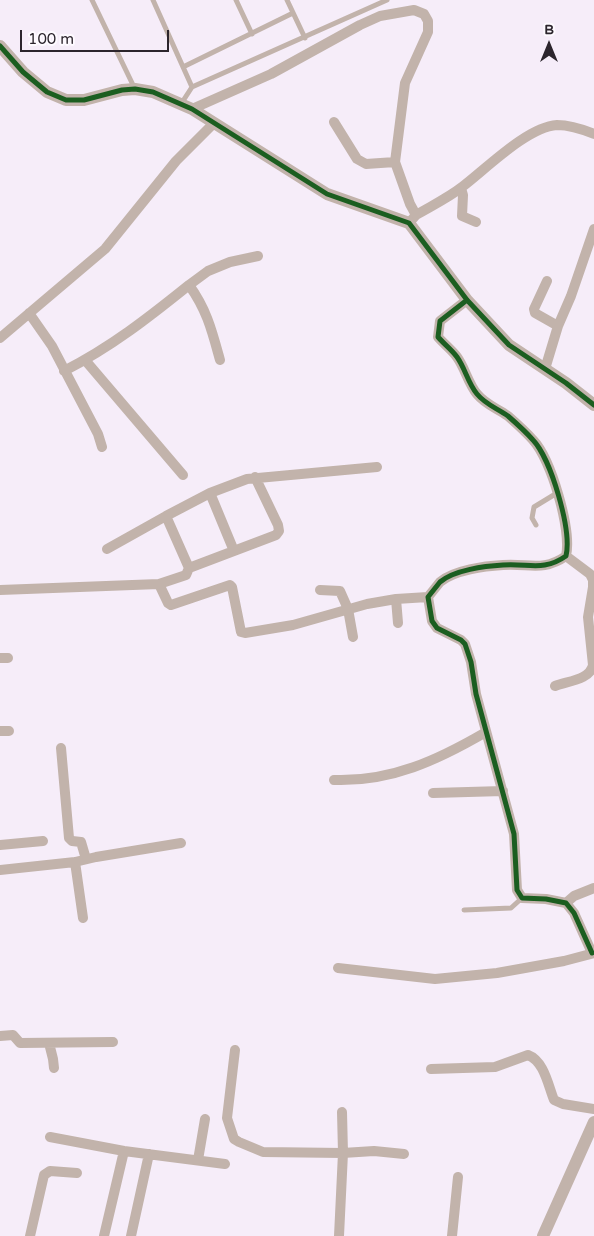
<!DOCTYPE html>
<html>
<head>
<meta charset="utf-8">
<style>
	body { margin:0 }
	#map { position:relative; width:594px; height:1236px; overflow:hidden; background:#f6edf9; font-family:"Varela Round",sans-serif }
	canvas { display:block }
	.north { position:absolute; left:524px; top:20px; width:50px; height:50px; -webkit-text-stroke:4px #fefaff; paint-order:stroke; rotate:0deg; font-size:14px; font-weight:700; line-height:20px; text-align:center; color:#2c252d }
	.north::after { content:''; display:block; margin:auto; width:18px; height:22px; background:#2c252d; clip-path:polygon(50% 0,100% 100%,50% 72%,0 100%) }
	.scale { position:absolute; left:20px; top:30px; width:149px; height:22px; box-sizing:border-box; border:2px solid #2c252d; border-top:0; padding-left:6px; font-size:15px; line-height:18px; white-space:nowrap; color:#2c252d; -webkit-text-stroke:4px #fefaff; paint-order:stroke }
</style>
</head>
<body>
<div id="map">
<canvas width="594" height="1236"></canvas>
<div class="north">B</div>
<div class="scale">100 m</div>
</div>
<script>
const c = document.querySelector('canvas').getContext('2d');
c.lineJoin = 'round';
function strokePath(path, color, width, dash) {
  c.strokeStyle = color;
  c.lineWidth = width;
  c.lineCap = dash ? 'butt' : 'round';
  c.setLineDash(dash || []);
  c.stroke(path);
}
strokePath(new Path2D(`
	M92 0 134 87
	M153 0 192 87
	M236 0 252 34
	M287 0 305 38
	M183 67 293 13
	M181 104 192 87 387 0
	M536 525 532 518 534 507 557 493
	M464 910 511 908 522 898`), '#c2b3ab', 5);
strokePath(new Path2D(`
	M192 109 271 74 360 25 380 16 414 10 424 14 428 21V32L405 83 395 162 410 204 416 215 409 223
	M334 122 357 159 366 164 395 162
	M461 188 463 195 462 216 476 222
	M416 215C431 206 448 198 462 187 486 169 527 127 557 125 570 125 582 129 594 134
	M189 285 208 271 230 262 258 256
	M467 300 440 321 438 337C444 344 452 350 457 357 465 368 468 383 477 394 486 405 497 408 508 416 516 423 526 432 533 440 551 459 572 530 566 556 543 572 529 563 503 565 485 566 454 570 440 582 436 587 432 592 428 597L432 621 437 628 461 640 465 644 471 662 476 694 514 834 517 890 522 898 546 899 566 903 574 913 592 953
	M29 313 52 346 98 434 102 447
	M558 326 571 296 594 229
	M0 338 105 249 176 161 214 123
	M85 360 183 475
	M545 369 558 326 535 313 534 309 547 281
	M64 371C111 347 148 318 189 285 207 310 212 331 220 360
	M210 493 234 551
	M166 516 210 493 247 479 377 467
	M107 549 166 516 189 568
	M159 584 186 575 189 568 276 535 279 531 278 525 255 477
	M0 590 159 584 168 603 171 605 230 585 232 587 241 632 245 633 293 625 367 604 396 599 428 597
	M320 590 340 591 348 609 353 637
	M396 599 398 623
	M0 658H8
	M555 686C568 681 590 680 593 665L588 617 593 587V580L590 574 566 556
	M0 731H9
	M61 748 69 838 72 841 81 842 86 859
	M334 780C391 782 438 760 486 732
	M433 793 503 791
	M0 845 43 841
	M75 862 83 918
	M0 870 75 862 96 857 181 843
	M566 903 574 896 594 888
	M338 968 435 979 497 973 564 961 594 953
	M0 1036 13 1035 20 1043 113 1042
	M49 1043 53 1059 54 1068
	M235 1050 227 1118 234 1139 239 1142 263 1152 343 1153 339 1236
	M431 1069 495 1067 528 1055C544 1061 548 1085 554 1100L563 1104 594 1109
	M342 1112 343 1153 374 1151 404 1154
	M50 1137 124 1151 225 1164
	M198 1160 205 1119
	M30 1236 44 1175 50 1171 77 1173
	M104 1236 124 1151
	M131 1236 149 1154
	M452 1236 458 1177`), '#c2b3ab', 10);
strokePath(new Path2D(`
	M0 46 23 72 47 92 66 100H84L122 90 135 89 153 92 192 109 327 194 409 223 467 300 509 345 566 383 594 405
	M543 1236 594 1122`), '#c2b3ab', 12);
strokePath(new Path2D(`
	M0 46 23 72 47 92 66 100H84L122 90 135 89 153 92 192 109 327 194 409 223 467 300 509 345 566 383 594 405
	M467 300 440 321 438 337C444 344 452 350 457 357 465 368 468 383 477 394 486 405 497 408 508 416 516 423 526 432 533 440 551 459 572 530 566 556 543 572 529 563 503 565 485 566 454 570 440 582 436 587 432 592 428 597L432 621 437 628 461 640 465 644 471 662 476 694 514 834 517 890 522 898 546 899 566 903 574 913 592 953`), '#1b5e20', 5);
</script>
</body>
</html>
